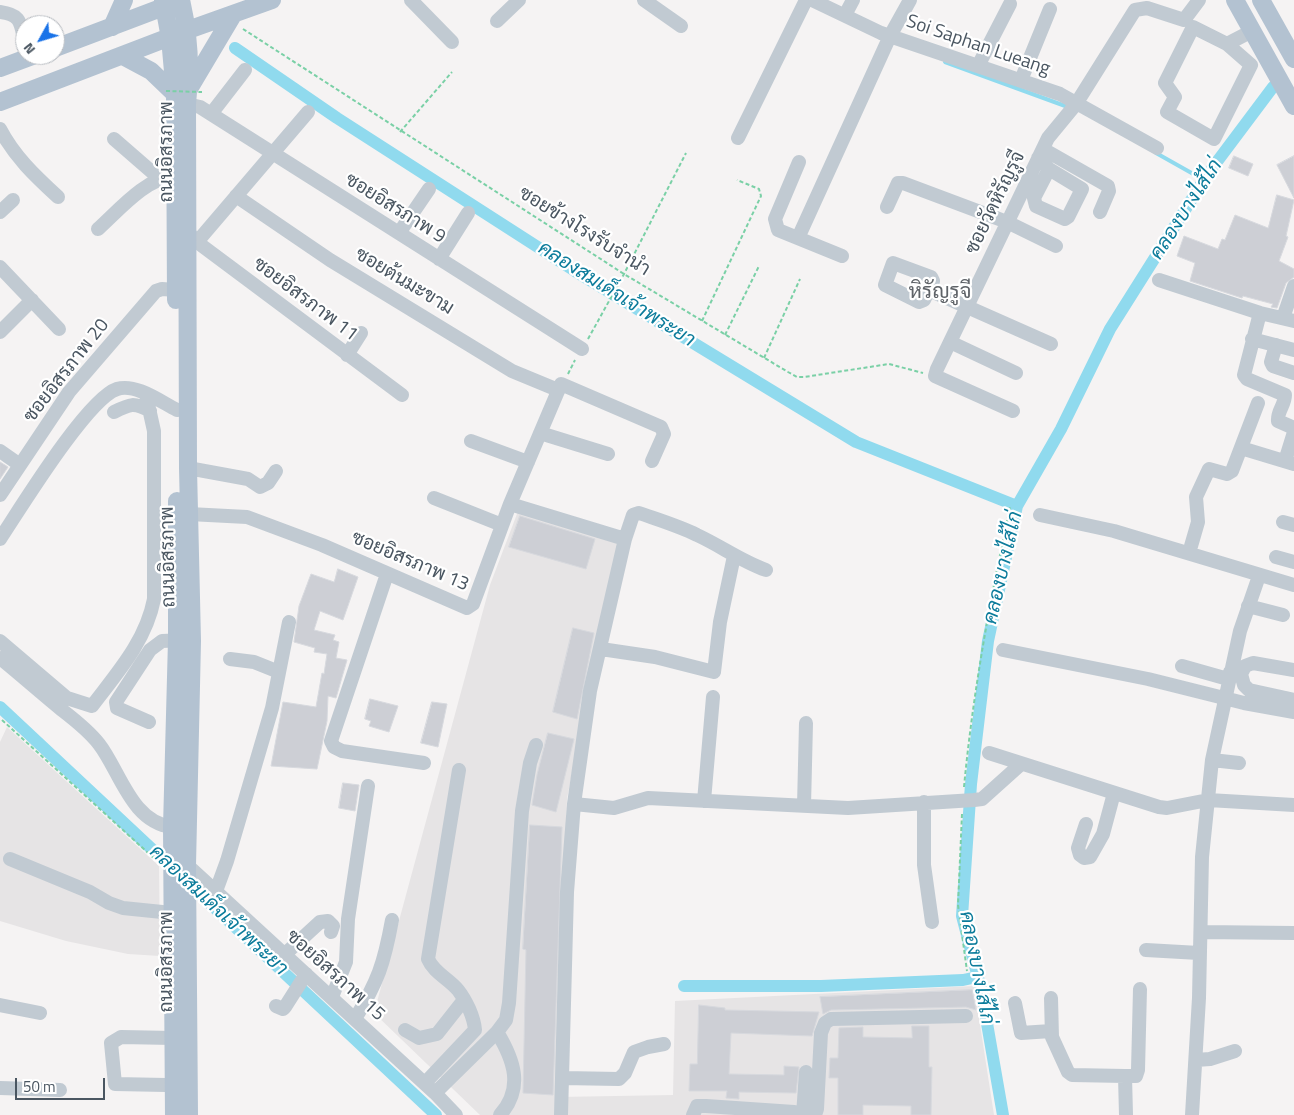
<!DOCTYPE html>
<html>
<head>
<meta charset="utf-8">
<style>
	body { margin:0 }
	#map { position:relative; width:1294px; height:1115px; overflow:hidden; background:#f5f3f3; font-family:"Titillium Web",sans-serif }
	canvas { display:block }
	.north { position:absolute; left:15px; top:15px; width:50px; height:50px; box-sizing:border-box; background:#fff; border:1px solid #b7bbc0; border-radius:50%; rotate:231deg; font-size:14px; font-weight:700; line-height:20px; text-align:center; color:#4a5661 }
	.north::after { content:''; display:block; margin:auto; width:18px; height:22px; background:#1a73e8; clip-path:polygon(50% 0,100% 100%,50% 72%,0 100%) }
	.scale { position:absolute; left:15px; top:1078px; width:90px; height:22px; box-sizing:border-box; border:2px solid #4a5661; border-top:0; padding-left:6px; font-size:15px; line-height:18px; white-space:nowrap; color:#4a5661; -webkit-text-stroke:4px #fff; paint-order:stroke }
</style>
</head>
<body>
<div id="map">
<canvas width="1294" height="1115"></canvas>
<div class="north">N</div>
<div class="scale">50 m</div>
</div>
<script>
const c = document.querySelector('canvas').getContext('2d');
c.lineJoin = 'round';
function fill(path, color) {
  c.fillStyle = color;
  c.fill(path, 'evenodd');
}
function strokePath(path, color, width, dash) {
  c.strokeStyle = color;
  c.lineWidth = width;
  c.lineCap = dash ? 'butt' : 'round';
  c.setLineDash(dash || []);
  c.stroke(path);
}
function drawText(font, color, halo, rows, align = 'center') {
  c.font = font + ' "Titillium Web",Sarabun,sans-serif';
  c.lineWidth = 4.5;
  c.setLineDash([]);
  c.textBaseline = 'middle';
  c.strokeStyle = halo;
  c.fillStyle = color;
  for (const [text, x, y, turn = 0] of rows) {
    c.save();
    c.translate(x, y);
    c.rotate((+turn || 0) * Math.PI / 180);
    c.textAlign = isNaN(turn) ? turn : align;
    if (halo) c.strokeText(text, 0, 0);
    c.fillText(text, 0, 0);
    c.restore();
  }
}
fill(new Path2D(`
	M520 506 627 540 580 730 567 799 558 1097 673 1095 675 1001 974 986 994 1115H480L374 1013 490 585Z
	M7 727 159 866 160 956 128 954 66 941 0 921V742Z`), '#e6e4e5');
strokePath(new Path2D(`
	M945 62 1068 107
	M1156 153 1204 180`), '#90daee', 4);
strokePath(new Path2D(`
	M235 48 337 118 575 271 856 442 1017 506
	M0 707 436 1115
	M684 986H821L963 980 977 977
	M1003 1115 981 989 962 916 971 784 988 641 1017 506 1061 429 1110 329 1207 175 1273 87`), '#90daee', 12);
const building = new Path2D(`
	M1234 156 1253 164 1248 176 1229 168Z
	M1294 156V198L1277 165Z
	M1277 195 1294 200 1286 236 1288 237 1279 261 1294 269V277L1286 283 1277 308 1271 307 1273 304 1243 296 1242 298 1190 281 1195 263 1177 256 1184 236 1218 249 1222 239 1225 240 1235 215 1268 228Z
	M0 462 8 467 0 479Z
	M520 516 595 539 586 569 509 547Z
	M338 569 358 577 343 620 320 611 314 630 335 635 333 640 339 642 336 658 347 660 336 698 328 696 327 721 317 769 271 766 283 702 316 707 322 673 324 674 327 654 314 652 315 648 294 642 299 606 311 574 334 582Z
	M573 628 594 633 577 719 553 712Z
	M370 699 398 706 389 732 369 726 371 721 365 719Z
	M432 702 447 704 438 747 421 743Z
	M548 733 574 739 556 812 532 805 537 775Z
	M343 783 359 785 355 811 339 808Z
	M530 825 562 827 553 1095 523 1093 526 950 523 949Z
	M972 990 976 1010 966 1007 831 1010 823 1014 820 997Z
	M699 1005 725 1008V1010L819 1012 812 1036 731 1033 729 1074 784 1075V1066L799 1067 796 1093 739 1092V1099L726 1098 727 1091H689L690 1064H697Z
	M912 1026H929V1067H932L931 1115H911V1106L863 1105V1115H838V1078H829L830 1058H838L839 1028 863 1027V1037L912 1038Z`);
fill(building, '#cdcfd5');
strokePath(building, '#d7d9de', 1);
strokePath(new Path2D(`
	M243 29 624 274 788 372 797 377H804L889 364 923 373
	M400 132 452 72
	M702 321 761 196 759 189 737 180
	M725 335 759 266
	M588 339 624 274 686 153
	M764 358 800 279
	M568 374 575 360
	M2 720 157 861
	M964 787C973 692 990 600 1010 507
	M962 814 958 905 967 971`), '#7ad0a6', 2, [4, 2.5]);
strokePath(new Path2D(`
	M411 0 452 42
	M644 0 681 26
	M812 0 881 33 1060 94 1157 148
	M0 12C22 15 20 23 25 42
	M845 15 853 0
	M497 21 519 0
	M1227 44 1251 65 1214 139 1167 112 1175 97 1165 83 1193 27 1227 44 1252 31
	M978 66 1010 4
	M1021 80 1050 9
	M187 104 200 107 211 114 582 349
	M211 114 245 70
	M0 129C14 156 35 176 58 197
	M738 138 806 0
	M114 139 160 179
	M1043 149 1108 186 1109 191 1100 212
	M1038 158 1049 169 1082 189 1068 217 1065 219 1036 206 1034 198 1049 169
	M799 162 775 219 778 230 842 256
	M236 196 330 260 512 371 558 390
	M887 207 898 183H903L1007 222 1056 246
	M0 212 13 200
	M98 229C120 209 145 179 175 175
	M188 232 197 242 402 395
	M399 233 429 189
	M798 238 890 36 910 0
	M197 242 308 112
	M439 259 468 213
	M893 263 931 277 933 281 924 300 919 302 885 285Z
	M0 267 59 329
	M1159 280 1260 313 1294 321
	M929 290 1051 344
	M1260 313 1244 375 1247 379 1285 395C1285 405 1277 411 1278 421L1294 428
	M1283 318 1294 286
	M0 332 32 300
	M1252 339 1294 350
	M950 342 1016 373
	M1276 345 1271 362 1273 366 1294 373
	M347 355 361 333
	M1013 411 935 376 937 369 1048 138 1076 104 1135 10 1147 8 1184 20 1199 0
	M114 412C130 404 134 402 150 411
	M540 433 608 454
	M471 441 528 462
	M1241 448 1294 464
	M0 451 20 465
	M1285 461 1294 432
	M188 468 248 479 260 487 268 483 276 471
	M0 495 69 392 156 291 162 289 176 290
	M434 498 502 525
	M510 504 625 539
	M189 514 247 517 322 545 467 608 473 604 510 504 561 384 661 427 664 434 652 461
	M1040 515 1114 531 1294 585
	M1283 522 1294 525
	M0 539C20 509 87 399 117 389 136 383 161 402 177 410
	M1189 553 1198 522 1196 497 1209 469 1227 474 1232 471 1258 403
	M1276 557 1294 562
	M387 574 331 741 334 747 342 751 424 763
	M1248 606 1283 615
	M0 641 67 698 92 706C117 673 146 641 154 599V431L146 395
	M601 649 655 657 714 672 720 622 734 556
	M1003 650 1148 679 1244 703 1294 712
	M0 658C21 675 41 693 62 710 75 720 89 731 99 744 120 771 131 822 172 827
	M230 659 254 662 279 672
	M1182 666 1228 679
	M1230 672 1241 674 1245 666 1253 663 1294 670
	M1241 674 1244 685 1249 690 1294 700
	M149 722 117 708 116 702 150 650 162 641 186 640
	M989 753 1159 807 1167 808 1208 800 1294 805
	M1212 760 1239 763
	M704 801 713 697
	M924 802V865L932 922
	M574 804 614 808 648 798 848 808 974 800 982 799 1021 764
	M804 806 806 723
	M1086 824 1078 848 1080 855 1084 858 1090 857 1103 834 1114 793
	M10 859 90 892 109 903 123 908 172 913
	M187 865 435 1093 456 1115
	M216 891 227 861 272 708 289 622
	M1201 932 1294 933
	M1146 950 1199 953
	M284 955 320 922 328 921 333 926 331 932
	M332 997 346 962 348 919 368 786
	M1051 998 1052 1037 1068 1072 1072 1075 1125 1076
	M1015 1003 1021 1033 1051 1031
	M0 1005 40 1013
	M276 1006 283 1009 285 1007 306 974
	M355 1019C378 981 384 964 392 920
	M405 1030 419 1038 437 1034 463 1001
	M497 1032C514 1060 524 1088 500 1115
	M1196 1060 1210 1059 1235 1051
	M563 1078 619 1079 625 1073 634 1052 648 1047 664 1044
	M425 1083 475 1030C474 1017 466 1000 458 990 448 978 434 973 428 959L459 770
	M166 1085 115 1084 111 1043 121 1037 173 1038
	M0 1088 60 1090
	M435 1093 497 1032 506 1020 509 1003 522 811 530 763 536 745
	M561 1115 567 892 574 804 590 691 625 539 633 515 639 513C659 520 679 526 697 535 721 546 741 561 766 570
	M693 1115 697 1106H706L794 1112 799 1115
	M803 1115 806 1072
	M815 1115 817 1109 821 1033 825 1023 831 1019 966 1016
	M1126 1115 1125 1076H1136L1138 1070 1140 989
	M1192 1115 1199 998 1202 857 1212 760 1240 631 1259 576`), '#c1cad2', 14);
strokePath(new Path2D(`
	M163 0 170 38 175 94 176 300
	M181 0C189 34 191 69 187 104L188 468 192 641 187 865 189 1115
	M1235 0 1294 106
	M1261 0 1294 59
	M112 27 124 0
	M55 48 174 3
	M123 56 151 71 175 94
	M0 68 35 55
	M189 89 233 15
	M0 102 188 30 272 0
	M174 1115 172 827 177 640V501`), '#b3c2d1', 18);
strokePath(new Path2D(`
	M166 91 202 92`), '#7ad0a6', 2, [4, 2.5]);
drawText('19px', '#4a5661', '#fff', [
	["Soi Saphan Lueang",978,46,19],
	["ถนนอิสรภาพ",167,152,-90],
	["ซอยวัดหิรัญรูจี",996,203,-64],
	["ซอยอิสรภาพ 9",395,209,32],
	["ซอยข้างโรงรับจำนำ",584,232,32],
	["ซอยต้นมะขาม",404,282,31],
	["ซอยอิสรภาพ 11",305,300,37],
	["ซอยอิสรภาพ 20",67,371,-52],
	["ถนนอิสรภาพ",169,557,-91],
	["ซอยอิสรภาพ 13",410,562,23],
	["ถนนอิสรภาพ",167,962,-90],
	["ซอยอิสรภาพ 15",335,976,42]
]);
drawText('italic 20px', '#0c7c9b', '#fff', [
	["คลองบางไส้ไก่",1187,210,-57],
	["คลองสมเด็จเจ้าพระยา",616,295,32],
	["คลองบางไส้ไก่",1004,568,-77],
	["คลองสมเด็จเจ้าพระยา",218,911,43],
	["คลองบางไส้ไก่",976,968,79]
]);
drawText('21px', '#5f6368', '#fff', [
	["หิรัญรูจี",940,293]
]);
</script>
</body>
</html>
